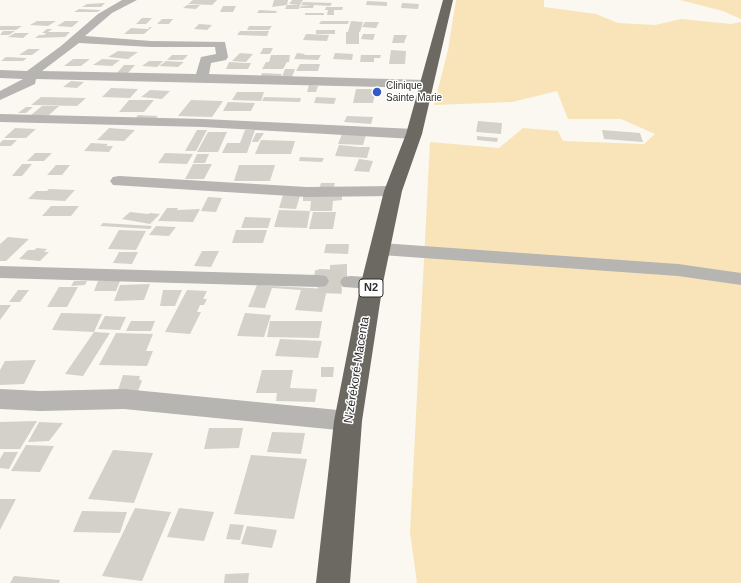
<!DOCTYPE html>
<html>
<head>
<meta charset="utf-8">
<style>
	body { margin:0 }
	canvas { display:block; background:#fbf8f1 }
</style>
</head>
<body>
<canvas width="741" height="583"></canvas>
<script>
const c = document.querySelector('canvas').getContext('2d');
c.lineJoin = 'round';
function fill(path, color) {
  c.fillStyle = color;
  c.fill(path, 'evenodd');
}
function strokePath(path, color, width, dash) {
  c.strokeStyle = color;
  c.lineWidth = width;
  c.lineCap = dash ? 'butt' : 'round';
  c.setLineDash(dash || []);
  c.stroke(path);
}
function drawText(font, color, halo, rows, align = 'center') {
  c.font = font + ' Helvetica,sans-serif';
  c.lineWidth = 3;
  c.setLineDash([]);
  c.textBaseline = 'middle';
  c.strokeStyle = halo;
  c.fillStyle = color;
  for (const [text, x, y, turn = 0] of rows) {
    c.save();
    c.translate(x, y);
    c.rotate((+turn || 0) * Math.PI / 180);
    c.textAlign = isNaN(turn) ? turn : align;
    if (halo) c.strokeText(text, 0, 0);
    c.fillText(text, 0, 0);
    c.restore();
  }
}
fill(new Path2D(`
	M456 0H544V7L596 14 618 23 655 25 681 19 731 24 741 22V583H417L410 532 430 142 499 148 523 128 558 131 563 141 644 144 655 134 621 119H568L557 91 512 102 434 105 448 50Z
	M680 0H741V19L723 11Z`), '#f8e4b8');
fill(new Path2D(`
	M193 0H217L212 5 188 4Z
	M274 0H288L287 5 272 7Z
	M292 0H303L300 5 289 4Z
	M367 1 387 2V6L366 5Z
	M303 2 332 3 330 6 314 5 313 8H300L301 6H311L301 5Z
	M105 3 101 7H82L87 4Z
	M402 3 419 4 418 9 401 8Z
	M187 5H200L196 9 183 8Z
	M287 5H300L299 9H285Z
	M223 6H236L233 12H220Z
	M326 7H343L342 10H334V15H327L328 10H325Z
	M79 9 101 10 97 12H74Z
	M259 10 277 11 276 13H257Z
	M305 13H324V15H305Z
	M142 18H152L146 24H136Z
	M162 19H173L169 24H157Z
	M37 21H56L48 26 30 25Z
	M65 21H79L72 27 57 26Z
	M321 21H349L348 24H319Z
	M351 21 363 22 360 32H348Z
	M365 22H379L376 28 362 27Z
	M199 24 212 25 207 30 194 29Z
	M0 26H22L16 30H0Z
	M249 26H272L269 30H247Z
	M150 27H152L144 34H124L131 28 148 29Z
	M47 29H52L48 32H70L65 37 35 38 39 35H44L46 33H42Z
	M316 30H335V34H316Z
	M3 31H15L9 35H0Z
	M240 31H269L267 36 237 35Z
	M346 32H359V44H346Z
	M15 33H29L23 38 8 37Z
	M306 34 329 35 327 41 303 40Z
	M363 34H375L373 40 361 39Z
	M394 35H407L404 43H392Z
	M263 48H273L270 54H260Z
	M28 49H40L32 55H19Z
	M391 50 406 51 405 64H389Z
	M118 51 138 52 128 59 108 57Z
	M240 53 253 54 246 62 232 61Z
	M297 53 305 54 304 55H321L318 60 294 59Z
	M335 53 353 54 352 60 333 59Z
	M172 55H188L183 60H167Z
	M271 55H290L289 62H280H287L283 69H262L266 62H269Z
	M361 55H381L380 58H374V62H360Z
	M6 57 27 58 23 61H1Z
	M73 59H90L81 66H64Z
	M102 59 120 60 112 66 93 65Z
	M149 61H163L157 67 142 66Z
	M166 61 184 62 178 67 159 66Z
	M229 62 245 63H251L248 69H226Z
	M300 64H320L318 71H296Z
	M124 65H135L128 73H117Z
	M285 69H295L292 77H282Z
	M262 73 282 74 280 78H260Z
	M71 81 84 82 77 88 63 87Z
	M309 85 318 86 316 92H307Z
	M111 88 138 89 130 98 102 97Z
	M356 89H376L373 103H353Z
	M150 90 170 91 162 99 141 97Z
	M237 92H264L261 101 232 100Z
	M41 97 86 98 77 106 31 105Z
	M264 97 301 98 300 102 262 101Z
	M316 97 336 98 334 104 314 103Z
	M129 100H154L144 112H119Z
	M191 100 223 101 212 117 178 116Z
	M228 102 255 103 251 111H223Z
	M42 106H59L49 115H31Z
	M26 107H33L26 113H18Z
	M138 115 158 116 155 119H135Z
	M347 116 373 117 371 124 344 122Z
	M478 121 502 123 501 134 476 132Z
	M15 128 36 129 26 138H4Z
	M109 128 135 130 124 141 97 140Z
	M197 130H207L196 151H185Z
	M245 130H255L247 153H222L227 143H240Z
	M602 130 640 133 643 142 604 139Z
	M208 132H227L218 152H197Z
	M256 133H264L258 142H252Z
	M342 134 366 135 363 145 338 144Z
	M477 136 498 138 497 142 477 140Z
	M3 140H17L11 146H0V143Z
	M261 140 295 141 291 154H255Z
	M91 143 108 144 106 146H113L109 152 84 151Z
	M339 145 359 147H370L367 158 335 156Z
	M35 153H52L44 161H27Z
	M165 153 193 154 187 164 158 163Z
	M197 154H209L205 163H193Z
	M300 157 324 158 322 162 299 161Z
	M359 159 373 161 369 172 354 171Z
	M22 164H32L22 176H12Z
	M193 164H212L204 179H185Z
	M56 165H70L62 175H47Z
	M239 165H275L270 181H234Z
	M321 183H335L333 190 319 189Z
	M49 189 75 190 65 201 28 199 36 191H47Z
	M283 195 300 196 296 209 279 208Z
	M303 196H342V200L333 201 332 211H310L307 228 274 227 279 210 310 211 311 201H303Z
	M208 197 222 198 216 212 201 211Z
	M51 206H79L71 216H42Z
	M167 208H178L177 210 200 209 193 222 158 221Z
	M130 212 148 214 150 213 160 214 150 224 122 219Z
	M313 212H336L333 229H309Z
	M245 217 271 218 268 228H241Z
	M103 223 152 226 150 229 100 226Z
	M156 226 176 227 169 236 149 235Z
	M119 230 146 231 136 250 108 249Z
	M236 230H267L263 243H232Z
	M8 237 29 239 6 261H0V244Z
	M326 244H349L348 254 324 253Z
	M37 248 47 249 44 252H49L40 261 19 259 28 250H34Z
	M202 251H219L211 267 194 266Z
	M119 252H138L132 264 113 263Z
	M347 264V277H314L315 270H330V265Z
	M74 281H87L85 285 71 286Z
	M98 281H120L116 291H94Z
	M150 284 144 300 114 301 120 285Z
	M257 285 327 289 322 312 295 310 301 290 272 288 265 308 248 307Z
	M59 287H78L67 307H47Z
	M18 290H29L20 302H9Z
	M163 290H182L175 306H160Z
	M187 290 207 291 203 299H207L204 305H200L197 312H201L190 334 165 332Z
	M0 305H11L0 320Z
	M61 313 102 314 94 332 52 330Z
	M245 313 271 315 264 337 237 336Z
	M105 316 126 317 120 330 98 329Z
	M131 321H155L151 331H126Z
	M270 321H322L319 338 267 337Z
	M94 332 110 333 83 376 65 374Z
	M116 333 153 334 146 351H153L147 366 99 365Z
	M280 339 322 341 318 358 275 356Z
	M36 360 24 384 0 385V370L5 361Z
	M321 367H334L333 377H321Z
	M262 370H293L290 388 317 389 315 402 276 401 277 393H256Z
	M123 375 140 376 139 379 142 381 138 391 117 393Z
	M37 421 20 449H0V422Z
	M39 422 63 423 49 441 28 442Z
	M209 428H243L239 448 204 449Z
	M272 432 305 433 301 454 267 452Z
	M26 445 54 446 40 472 11 471Z
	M113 450 153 453 134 503 88 499Z
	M4 452H18L9 469 0 468V459Z
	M251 455 307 459 294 519 234 514Z
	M0 499H16L0 530Z
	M135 508 171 512 142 581 102 576Z
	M179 508 214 512 204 541 167 537Z
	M82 511 127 512 120 533 73 532Z
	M230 524 244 525 240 540 226 539Z
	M247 526 277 530 272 548 241 544Z
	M249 573 248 583H224L225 574Z
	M14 576 60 580 59 583H10Z`), '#d4d1ca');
strokePath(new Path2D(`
	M318 281 351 282`), '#d2cfc9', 24, [24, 12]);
fill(new Path2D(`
	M122 0H137L112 13 85 36 151 41 225 42 228 57 226 60 211 63 209 74 425 80 430 81 432 84 430 87 425 88 36 79 35 84 0 100V91L23 79 0 78V70L27 71 61 46 98 14ZM79 43 151 47H215L216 54 201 57 196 74 42 71Z
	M0 114 203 119 414 129 419 131 422 134 419 137 414 139 203 127 0 122Z
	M119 176 307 187 393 186 399 187 402 191 399 195 393 196 307 197 113 185 110 181 113 177Z
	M381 243 678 264 741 273V285L678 276 381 255 374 253 371 249 374 245Z
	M0 266 318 275 326 276 329 281 326 286 318 287 0 278Z
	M351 276 380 278 383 283 380 288 372 289 343 287 340 282 343 277Z
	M0 389 40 391 124 389 348 411 358 414 362 421 358 428 348 431 124 409 40 411 0 409Z`), '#b6b5b2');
fill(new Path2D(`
	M443 0H453L422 134 402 191 383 283 362 421 350 583H316L334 421 361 283 384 191 406 134Z`), '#6c6963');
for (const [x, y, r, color] of [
	[377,92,5,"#3558c8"]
]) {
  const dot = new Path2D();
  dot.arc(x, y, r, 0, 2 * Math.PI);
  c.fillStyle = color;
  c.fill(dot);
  strokePath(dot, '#fff', 1.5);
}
drawText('10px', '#2e2d2b', '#fff', [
	["Clinique",386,86],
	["Sainte Marie",386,98]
], 'left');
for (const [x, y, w] of [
	[371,288,24]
]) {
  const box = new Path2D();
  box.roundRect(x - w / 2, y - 9, w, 18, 3);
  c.fillStyle = '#fff';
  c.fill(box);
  strokePath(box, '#2e2d2b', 1);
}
drawText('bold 11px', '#2e2d2b', null, [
	["N2",371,288]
]);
drawText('12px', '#2e2d2b', '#fff', [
	["N'zérékoré-Macenta",357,370,-81]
]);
</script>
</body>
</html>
